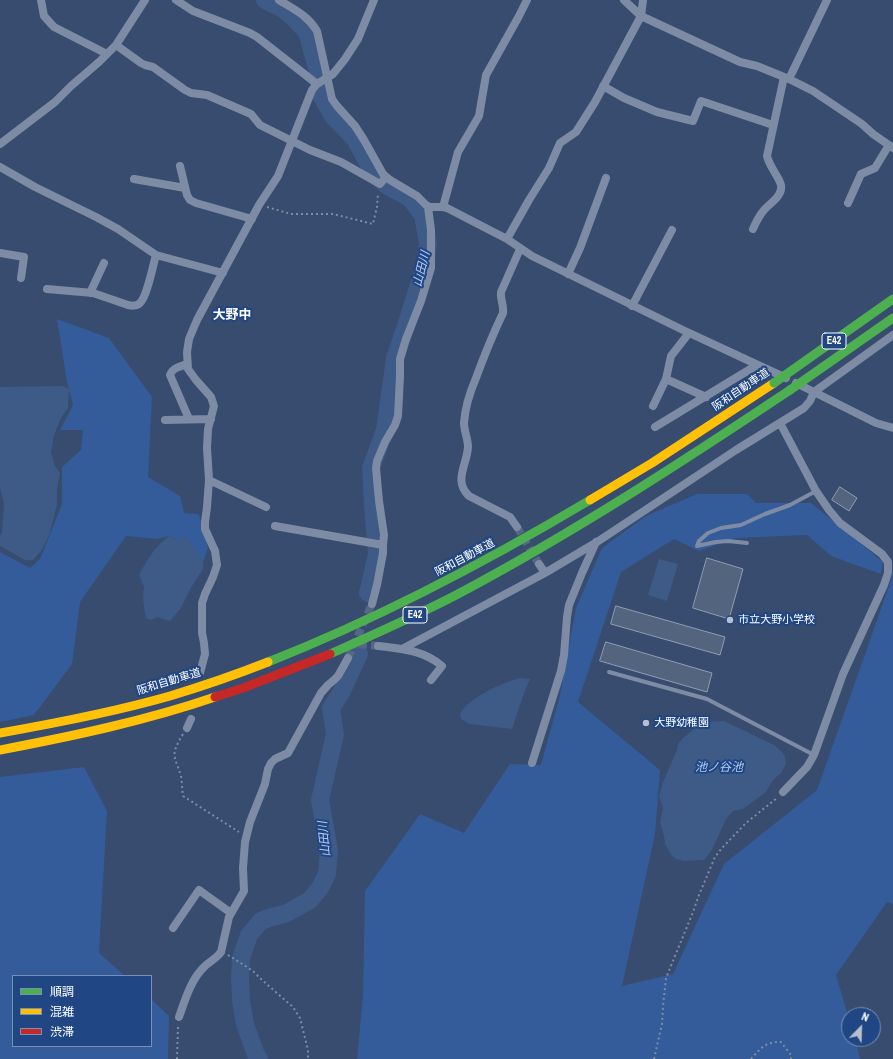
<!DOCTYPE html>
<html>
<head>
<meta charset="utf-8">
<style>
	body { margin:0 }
	#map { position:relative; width:893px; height:1059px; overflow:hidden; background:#374c6e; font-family:"Archivo Narrow","Noto Sans JP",sans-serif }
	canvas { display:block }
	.legend { position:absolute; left:12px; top:975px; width:140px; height:72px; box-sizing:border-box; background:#204684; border:1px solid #7990b5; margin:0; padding:5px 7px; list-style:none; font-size:12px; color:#fff }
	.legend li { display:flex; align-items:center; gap:8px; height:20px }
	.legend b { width:20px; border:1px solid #7990b5 }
	.north { position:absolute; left:841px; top:1007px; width:40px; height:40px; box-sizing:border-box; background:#204684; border:1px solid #7990b5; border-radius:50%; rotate:23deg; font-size:11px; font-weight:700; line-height:16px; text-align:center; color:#fff }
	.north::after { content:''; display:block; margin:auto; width:14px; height:18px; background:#b9c0cc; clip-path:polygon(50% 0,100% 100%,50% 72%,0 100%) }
</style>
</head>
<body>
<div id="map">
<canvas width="893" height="1059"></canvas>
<ul class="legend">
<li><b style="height:5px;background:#4caf50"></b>順調</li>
<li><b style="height:5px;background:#ffc107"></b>混雑</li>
<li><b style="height:5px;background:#c62828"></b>渋滞</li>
</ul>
<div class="north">N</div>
</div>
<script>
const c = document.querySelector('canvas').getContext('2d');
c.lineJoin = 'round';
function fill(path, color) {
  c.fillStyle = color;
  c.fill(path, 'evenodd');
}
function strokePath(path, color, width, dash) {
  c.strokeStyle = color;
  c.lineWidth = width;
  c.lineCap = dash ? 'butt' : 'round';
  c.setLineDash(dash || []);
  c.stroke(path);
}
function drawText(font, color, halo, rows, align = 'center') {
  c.font = font + ' "Archivo Narrow","Noto Sans JP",sans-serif';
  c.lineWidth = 4;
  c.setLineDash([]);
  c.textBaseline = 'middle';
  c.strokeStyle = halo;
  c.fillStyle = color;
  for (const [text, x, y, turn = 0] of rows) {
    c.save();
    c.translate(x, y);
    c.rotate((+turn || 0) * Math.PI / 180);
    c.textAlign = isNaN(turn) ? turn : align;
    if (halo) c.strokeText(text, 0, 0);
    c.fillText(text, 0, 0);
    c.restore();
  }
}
fill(new Path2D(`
	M57 319 109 338 152 397 148 477 180 496 184 513 199 514 208 548 203 562 185 536 179 540 169 536 157 539 126 536 80 602 72 664 34 715 0 722V552L30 568 40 559 62 504V467L81 450 83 430H60L73 405 67 382Z
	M697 494H747L756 503H811L883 562 881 574 847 562 830 555 807 535 736 538 699 551 674 539 621 572 578 702 660 770 655 834 622 986 673 974 724 864 817 790 893 575V904L887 902 836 975 849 1019V1039H855L860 1059H357L363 996 365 891 420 814 464 833 510 764 541 765 560 695 576 608 602 548 646 516Z
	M84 767 107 811 99 953 125 976H13V1046H151V999L169 1016 168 1059H0V777Z`), '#345c9a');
fill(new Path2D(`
	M63 386 69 389 68 408 61 418 54 436 51 452 55 466 60 473 57 489V504L53 521 49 535 42 550 33 560H25L0 546V536L2 532 4 503 0 488V387Z
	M169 536 179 540 185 536 194 547 203 562V569L192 586 181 608 170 621 157 617 151 620 146 618 144 608 143 596 144 587 139 575C146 561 156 545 169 536Z
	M659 559 678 564 667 601 648 595Z
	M520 678 530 679 523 696 512 729 469 724 461 719 460 714C469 697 502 683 520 678Z
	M724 721 774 745 780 750 785 756 786 764 781 773 773 780 766 792 743 809 733 811 726 819 712 850 704 860 684 861 676 859 671 855 665 844 664 836 660 822 663 808 659 796 663 782 677 750 678 744 683 738 693 730 707 722Z`), '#3e5a86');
strokePath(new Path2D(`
	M265 0 282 8 293 17 307 32 318 72 320 93 333 116 355 139 373 172 386 185 410 198 423 215 428 244 424 269 405 329 395 358 385 430 371 468 373 506 377 554 368 593
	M259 1059 256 1055 245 1024 241 1000 240 977 241 958 249 935 261 921 269 918 287 913 310 900 320 888 327 874 329 850 320 800 335 734 331 708 341 693 359 654`), '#3e5a86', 18);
const building = new Path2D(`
	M840 487 857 498 849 511 832 500Z
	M707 558 743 569 729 619 693 608Z
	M616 606 725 637 720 655 611 624Z
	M606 642 712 673 707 692 600 661Z`);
fill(building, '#52647e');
strokePath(building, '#919db2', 1);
strokePath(new Path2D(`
	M517 527 539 564
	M359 644 378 646
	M348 658 372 604`), '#556784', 8, [8, 4]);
strokePath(new Path2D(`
	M267 207 291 214H333L373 224 377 207 378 193
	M183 734C170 756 174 754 181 776 182 782 182 789 183 796L239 832
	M228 955 247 967 254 972 262 980 293 1007 300 1018 308 1050V1059
	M177 1059 178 1026
	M654 1059 662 1024 663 1006 666 978 693 912 699 895 715 857 722 848 746 823 777 798
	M751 1059C760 1049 766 1041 781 1042L791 1055V1059`), '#7d8ca4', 2, [2, 3]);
strokePath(new Path2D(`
	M697 546 699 541 708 533 721 528 741 525 765 514 790 505 816 491
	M697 546 716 542 728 541 747 543
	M609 672 707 699 814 755`), '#7d8ca4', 4);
strokePath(new Path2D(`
	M41 0 44 16 54 27 107 54
	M176 0 193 11 250 33 257 37 317 84
	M279 0C295 10 307 15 317 31L332 99 337 106 355 126 364 140 383 174 390 180 417 196 426 205 430 207H443L447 208 507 239 532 256 685 331 786 378
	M624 0 641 16 740 62 757 66 789 79 813 91 862 124 873 134 893 148
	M116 45 141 63 145 65 153 67 185 90 191 93 207 95 251 114 260 125 310 150 341 162 380 184 386 177
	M789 79 827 0
	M603 86 624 98 657 112 693 121 701 101 773 125
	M0 144 55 102 71 86 99 62 116 45 145 0
	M180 166 187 195 190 200 196 203 252 219
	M0 167 35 187 96 217 118 229 156 255 223 273
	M134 179 185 188
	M848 203 861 174 875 168 889 145
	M443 207 458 152 479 116 486 75 519 16 527 0
	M753 229C756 222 759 216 764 210 770 203 783 196 781 185 778 175 770 168 767 156L784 77
	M507 239 529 200 549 168 560 143 576 132 595 102 641 16 643 0
	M0 253 24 257 21 278
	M568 274 580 248 606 178
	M47 289 93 293 128 305C132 306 137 306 140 303 147 297 153 265 156 255
	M90 293 104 263
	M632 306 672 230
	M187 364C180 367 173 367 170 375L189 419
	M666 379 706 397
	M796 383 876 423 893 428
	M653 406 666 379 671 356 689 333
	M165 420 211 419
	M780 423 816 491 829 510 840 523 882 554 888 562V573L884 585 843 674 814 755 807 767 783 792
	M655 427 757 365
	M209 480 266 507
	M275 526 383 545
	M517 527 510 517 469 496C453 481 467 465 468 447 468 439 464 431 464 423 465 407 470 392 476 378 484 356 493 334 503 313 504 305 500 299 501 292L520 249
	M539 564 545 573
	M372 604 377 585 383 553V545L384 535 379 501 376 468 377 461 385 442 395 425 398 416 400 376V359L406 339 421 301 431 268V230L428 207
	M378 646C402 649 423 650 442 666L431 680
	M402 649 545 573 597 542 736 450 804 408 810 401 814 392 893 335
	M200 673 205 654 204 643 202 633V603L205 594 213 577 217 565 215 551 205 529V522L207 507 209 480 207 448 208 429 214 406 211 397 196 380 188 369 187 352 189 339 197 320 259 205 278 176 312 90 317 84 333 74 345 59 358 39 374 0
	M187 728 191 719
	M532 763 561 671 564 655 567 617 569 605 582 573 596 542
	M173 928 199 890 231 913
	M179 1017C185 1000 191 979 205 966 210 961 217 958 221 952L229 917 244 891 243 868 245 842 250 822 265 784 268 769 271 763 275 759 288 753 321 693 328 685 334 680 338 676 348 658`), '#7d8ca4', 8);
strokePath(new Path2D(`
	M330 654C373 635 416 616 458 594 573 533 682 462 790 390
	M268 662C380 618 486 562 590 500`), '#4caf50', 9);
strokePath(new Path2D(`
	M590 500 652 463 774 383
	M0 733C57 723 114 712 170 696 203 686 235 675 268 662
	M0 750C73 736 145 721 215 697`), '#ffc107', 9);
strokePath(new Path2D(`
	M215 697 243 688 330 654`), '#c62828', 9);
strokePath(new Path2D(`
	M774 383 893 299
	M790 390 893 318`), '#4caf50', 9);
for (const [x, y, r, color] of [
	[730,620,4,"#b9c0cc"],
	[646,723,4,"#b9c0cc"]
]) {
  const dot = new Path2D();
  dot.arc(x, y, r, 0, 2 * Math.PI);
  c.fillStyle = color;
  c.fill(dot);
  strokePath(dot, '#204684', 1.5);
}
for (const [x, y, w] of [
	[834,341,24],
	[415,615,24]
]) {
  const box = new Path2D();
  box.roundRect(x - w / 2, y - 8, w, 16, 3);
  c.fillStyle = '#204684';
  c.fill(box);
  strokePath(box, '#fff', 1);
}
drawText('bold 10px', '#fff', null, [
	["E42",834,341],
	["E42",415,615]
]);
drawText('11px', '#fff', '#204684', [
	["阪和自動車道",741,390,-34],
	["阪和自動車道",465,558,-28],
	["阪和自動車道",169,682,-17]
]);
drawText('11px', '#fff', '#204684', [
	["市立大野小学校",738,620],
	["大野幼稚園",654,723]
], 'left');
drawText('italic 12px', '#b3ccf1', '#204684', [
	["山田川",422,269,-76],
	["池ノ谷池",719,768],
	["山田川",325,839,-96]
]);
drawText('bold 13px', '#fff', '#204684', [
	["大野中",232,316]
]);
</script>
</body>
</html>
